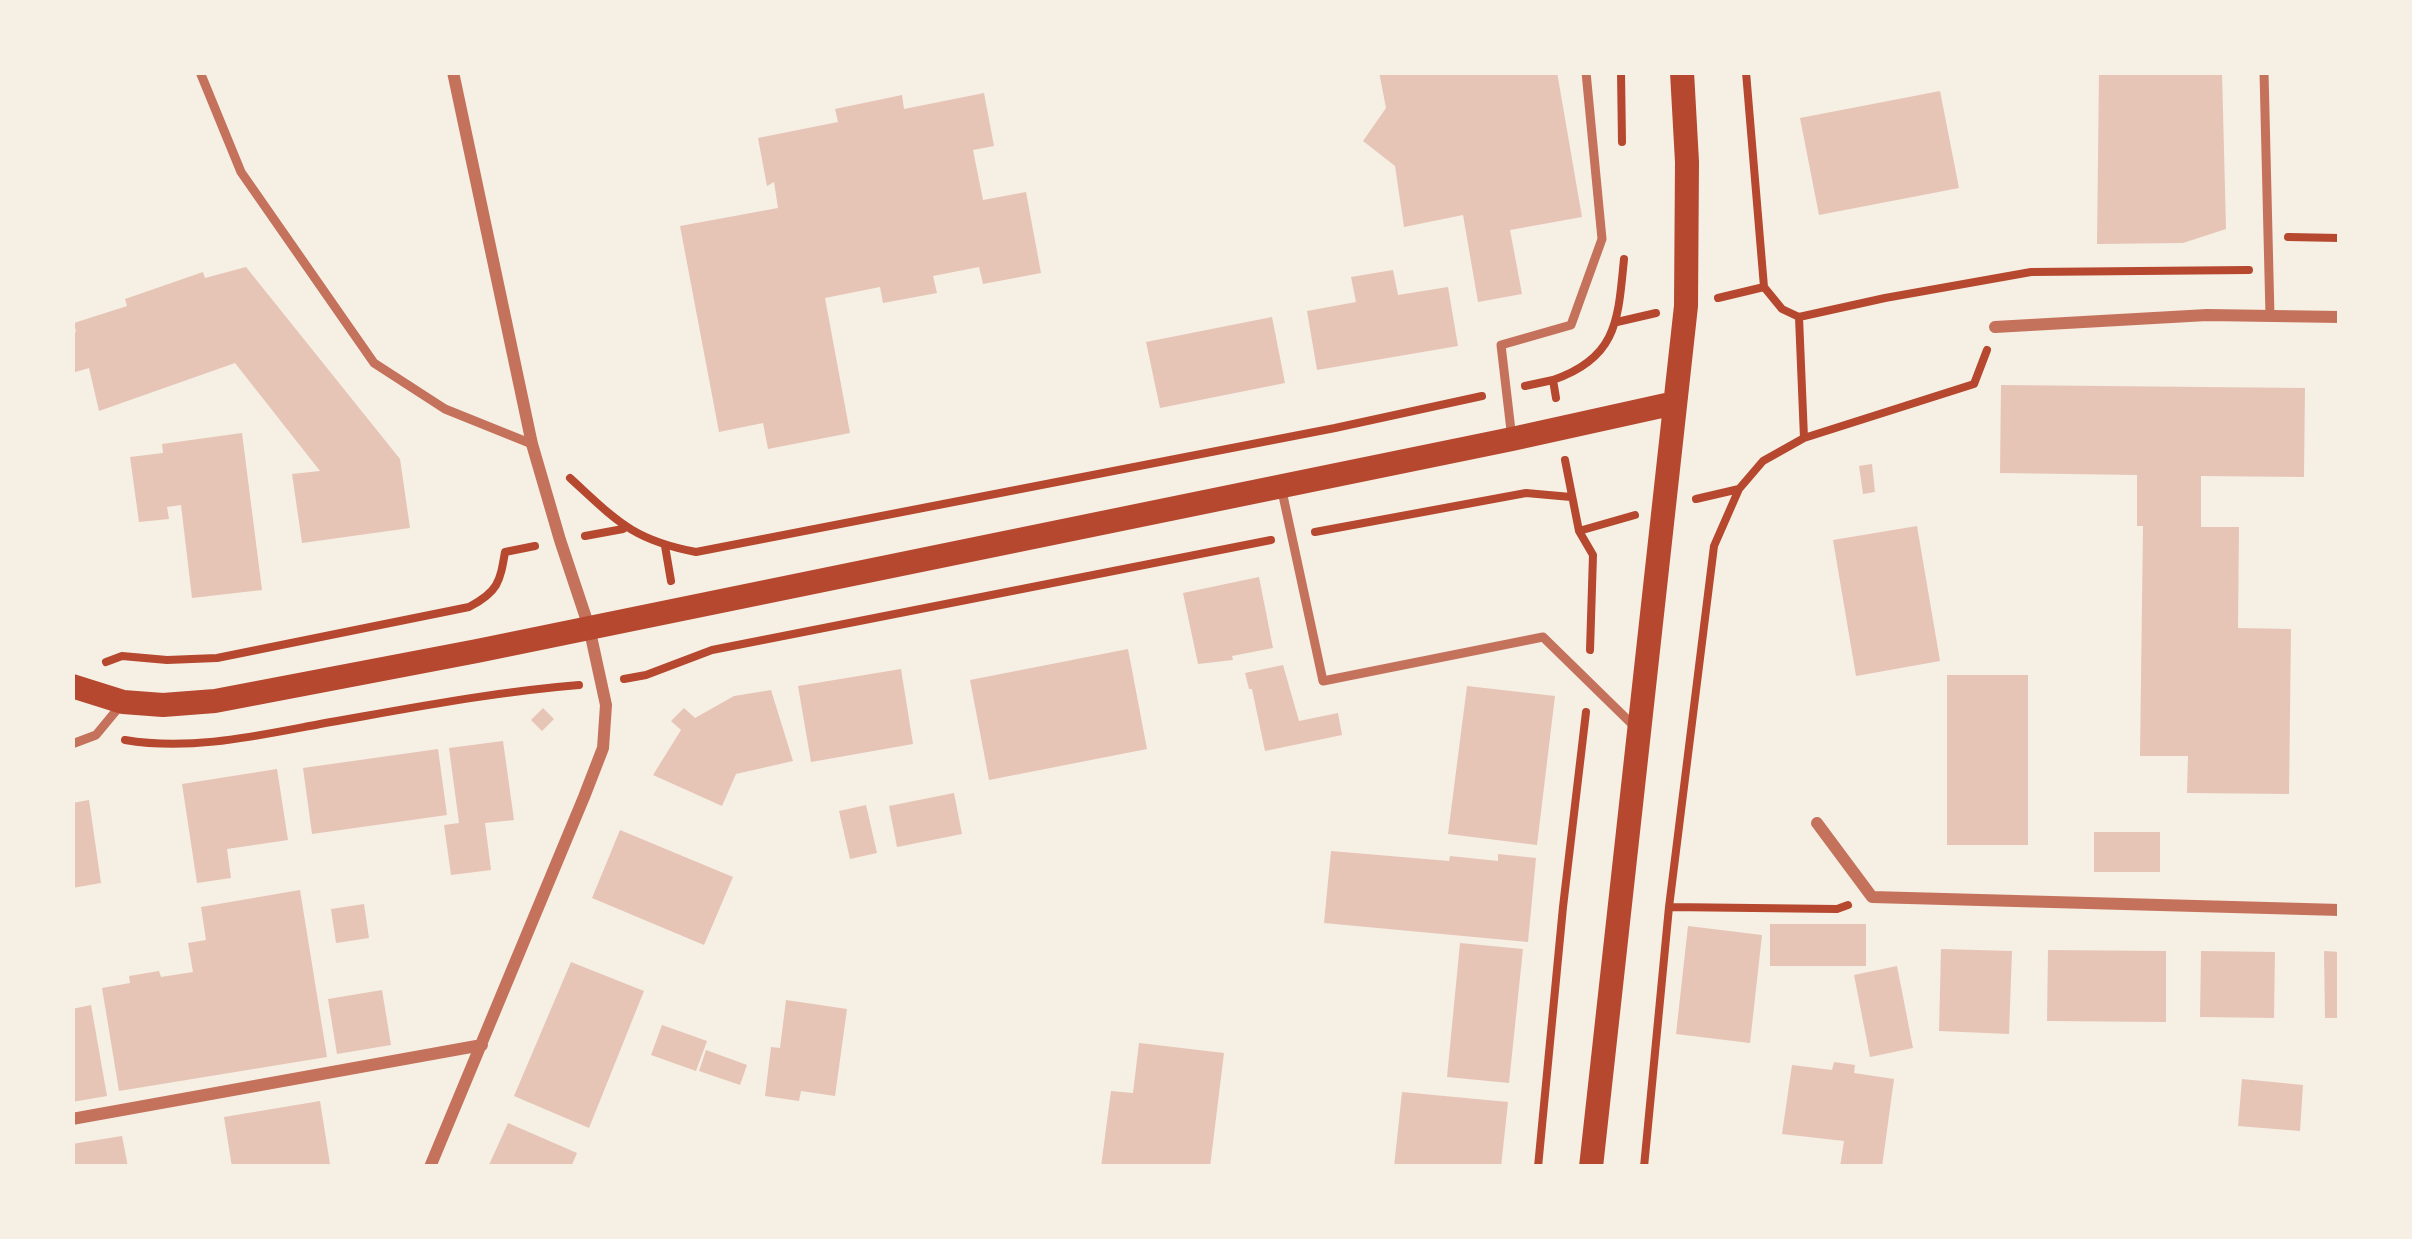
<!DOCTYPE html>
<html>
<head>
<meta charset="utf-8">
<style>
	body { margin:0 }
	#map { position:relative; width:2412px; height:1239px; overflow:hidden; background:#f6efe4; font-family:"Playfair Display",serif }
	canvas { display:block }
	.frame { position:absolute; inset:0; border:75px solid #f6efe4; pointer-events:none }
</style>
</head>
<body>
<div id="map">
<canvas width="2412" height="1239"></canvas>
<div class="frame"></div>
</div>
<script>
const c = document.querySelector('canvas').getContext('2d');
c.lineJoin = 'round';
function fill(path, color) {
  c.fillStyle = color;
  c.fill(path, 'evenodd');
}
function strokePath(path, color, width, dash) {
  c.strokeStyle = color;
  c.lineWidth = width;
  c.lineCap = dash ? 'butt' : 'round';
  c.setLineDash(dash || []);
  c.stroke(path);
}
fill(new Path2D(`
	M1379 72H1557L1582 217 1510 230 1522 294 1478 302 1463 215 1404 227 1395 166 1363 141 1386 108Z
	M2099 72H2222L2226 229 2183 243 2097 244Z
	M1940 91 1959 188 1819 215 1800 118Z
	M984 93 994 146 973 150 983 200 1026 192 1041 273 983 284 979 267 933 276 937 293 883 303 880 287 825 298 850 433 768 449 763 423 719 432 680 226 778 208 774 182 767 186 758 138 838 122 835 109 902 95 904 109Z
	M246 267 400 459 410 528 302 543 292 474 320 471 235 363 99 411 89 368 72 373V334L76 332 74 323 127 306 125 299 203 272 205 278Z
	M1393 270 1398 295 1448 287 1458 346 1317 370 1307 311 1356 302 1351 277Z
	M1272 317 1285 383 1160 408 1146 342Z
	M2001 385 2305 388 2304 477 2201 476V527H2239L2238 628 2291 629 2289 794 2187 793 2188 756H2140L2143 526H2137V475L2000 473Z
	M242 433 262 590 192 598 181 505 167 507 169 519 139 522 130 457 163 453 162 444Z
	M1872 464 1875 492 1863 494 1859 466Z
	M1917 526 1940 661 1856 676 1833 540Z
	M1259 577 1273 648 1232 656 1233 660 1198 664 1183 593Z
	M1128 649 1147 749 989 780 970 680Z
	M1283 665 1299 721 1338 713 1342 735 1265 751 1252 689H1249L1245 673Z
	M901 669 913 744 811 762 798 686Z
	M1947 675H2028V845H1947Z
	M1467 686 1555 696 1537 845 1448 834Z
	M771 690 793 761 736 774 722 806 653 775 681 730 671 721 684 708 695 718 734 696Z
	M543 708 554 719 542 731 531 720Z
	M503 741 514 820 485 823 491 870 451 875 444 825 459 823 449 748Z
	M438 749 447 815 312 834 303 768Z
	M277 769 288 840 227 849 231 878 197 883 182 784Z
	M954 793 962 834 897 847 889 806Z
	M89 800 101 883 72 888V803Z
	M866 805 877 853 850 859 839 811Z
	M620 830 733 877 704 945 592 898Z
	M2094 832H2160V872H2094Z
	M1331 851 1449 861 1450 856 1498 861V854L1536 858 1528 942 1324 923Z
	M300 890 327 1057 119 1091 102 988 130 983 129 976 159 971 161 977 193 972 188 943 206 940 201 907Z
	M364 904 369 938 336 943 331 909Z
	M1770 924H1866V966H1770Z
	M1688 926 1762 935 1750 1043 1676 1034Z
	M1460 943 1523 949 1509 1083 1447 1077Z
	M1941 949 2012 951 2009 1034 1939 1031Z
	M2048 950 2166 951V1022L2047 1021Z
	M2201 951 2275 952 2274 1018 2200 1017Z
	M2324 951 2340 952V1018H2325Z
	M571 962 644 991 589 1128 514 1096Z
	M1897 966 1913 1048 1870 1057 1854 975Z
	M382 990 391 1045 337 1054 328 999Z
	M786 1000 847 1009 835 1096 801 1091 799 1101 765 1096 771 1047 780 1048Z
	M91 1005 107 1096 72 1102V1009Z
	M662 1025 707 1041 696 1071 651 1055Z
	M1139 1043 1224 1053 1210 1167H1101L1111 1091 1133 1093Z
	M706 1050 747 1065 740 1085 699 1071Z
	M1834 1062 1855 1065 1854 1073 1894 1079 1882 1167H1840L1844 1141 1782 1134 1792 1065 1832 1070Z
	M2242 1079 2303 1085 2300 1131 2238 1126Z
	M1402 1092 1508 1102 1501 1167H1394Z
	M320 1101 330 1164 312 1167H232L224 1117Z
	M508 1123 577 1153 571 1167H488Z
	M122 1136 128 1167H72V1144Z`), '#e6c5b7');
strokePath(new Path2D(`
	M1621 72 1622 142
	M1746 72 1764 287
	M2288 237 2340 238
	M1799 317 1885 298 2031 272 2249 270
	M1617 322 1656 313
	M1525 386 1553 380
	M1556 398 1553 380C1618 358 1618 319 1624 259
	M1804 438 1974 384 1987 350
	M1565 460 1579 531 1593 555 1590 650
	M570 478C616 520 632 540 696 552L1335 428 1482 396
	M1696 499 1739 489 1763 461 1804 438 1799 317 1782 309 1764 287 1718 298
	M1579 531 1635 515
	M1315 532 1526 493 1571 497
	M585 536 623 529
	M665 546 671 581
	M106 662 122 656 167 660 217 658 469 607C498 592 500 582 505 552L535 546
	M624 679 646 675 712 650 1271 540
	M125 740C190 751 256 736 320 724 406 709 492 692 579 685
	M1669 907 1837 909 1848 905
	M1538 1167 1563 907 1586 712
	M1644 1167 1669 907 1714 546 1739 489`), '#b5482f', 8);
strokePath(new Path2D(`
	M200 72 241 172 374 363 445 409 532 444
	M2264 72 2270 316
	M1512 439 1501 345 1571 325 1602 239 1586 72
	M1282 491 1323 681 1543 637 1635 727
	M72 744 96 735 120 706`), '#c5725c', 9);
strokePath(new Path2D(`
	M1995 327 2207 315 2340 317
	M1817 823 1872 897 2340 910
	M72 1119 482 1045
	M430 1167 584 797 603 748 606 705 589 627 560 540 532 444 453 72`), '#c5725c', 12);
strokePath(new Path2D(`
	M72 686 123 702 163 705 215 701 477 651 1512 439 1675 403
	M1591 1167 1686 306 1687 162 1682 72`), '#b5482f', 24);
</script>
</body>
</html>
